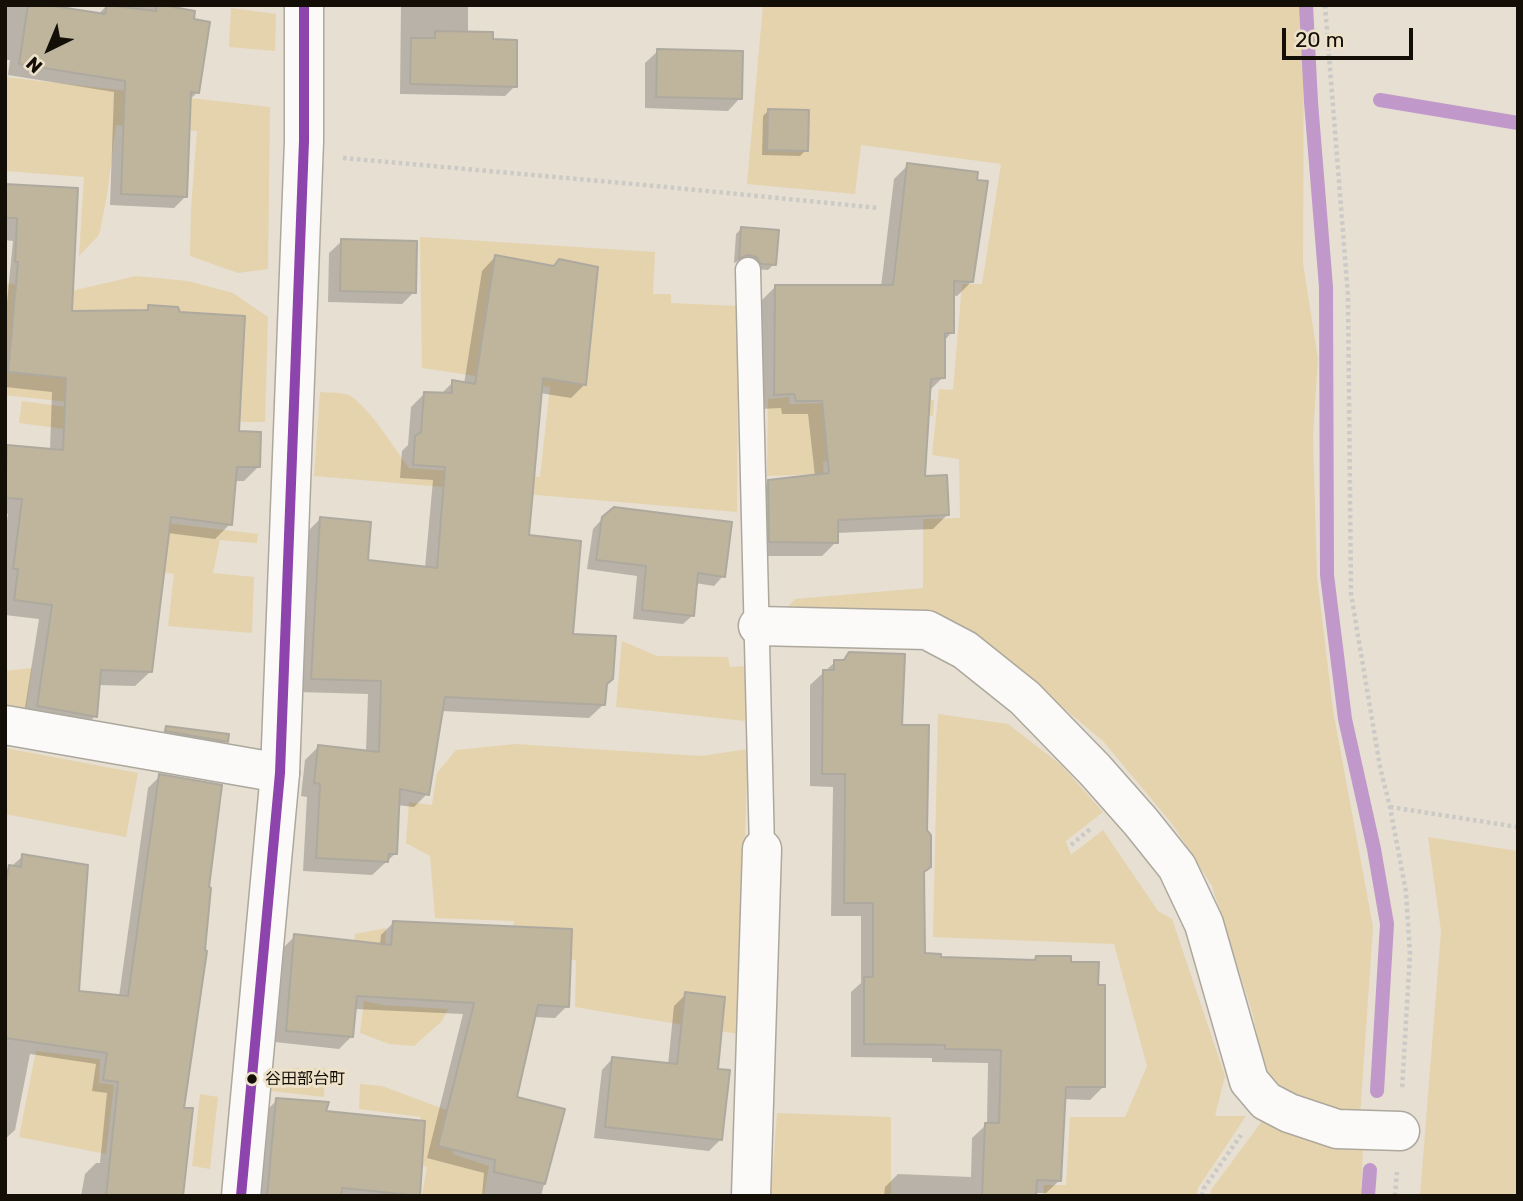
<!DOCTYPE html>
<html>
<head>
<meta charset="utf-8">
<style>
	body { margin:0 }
	#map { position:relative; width:1523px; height:1201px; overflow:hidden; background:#e6dfd2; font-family:Rubik,sans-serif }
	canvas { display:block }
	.frame { position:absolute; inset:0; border:7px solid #130f07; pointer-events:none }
	.north { position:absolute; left:14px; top:14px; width:70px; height:70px; -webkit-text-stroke:5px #eee2ca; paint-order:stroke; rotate:223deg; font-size:19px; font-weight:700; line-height:28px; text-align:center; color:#130f07 }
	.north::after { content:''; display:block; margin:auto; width:24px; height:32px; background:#130f07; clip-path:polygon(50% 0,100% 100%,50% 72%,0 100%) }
	.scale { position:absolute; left:1282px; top:28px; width:131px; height:32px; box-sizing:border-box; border:4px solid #130f07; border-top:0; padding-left:9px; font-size:21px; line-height:24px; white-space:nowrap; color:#130f07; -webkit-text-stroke:5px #eee2ca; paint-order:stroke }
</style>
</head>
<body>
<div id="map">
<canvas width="1523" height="1201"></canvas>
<div class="frame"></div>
<div class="north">N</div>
<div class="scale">20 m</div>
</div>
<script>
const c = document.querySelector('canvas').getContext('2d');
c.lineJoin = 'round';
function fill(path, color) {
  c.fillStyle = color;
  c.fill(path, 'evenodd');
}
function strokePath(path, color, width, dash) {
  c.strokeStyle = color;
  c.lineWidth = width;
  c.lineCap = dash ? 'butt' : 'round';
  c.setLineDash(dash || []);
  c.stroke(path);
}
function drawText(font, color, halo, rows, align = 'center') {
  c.font = font + ' Rubik,"Noto Sans JP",sans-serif';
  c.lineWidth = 6;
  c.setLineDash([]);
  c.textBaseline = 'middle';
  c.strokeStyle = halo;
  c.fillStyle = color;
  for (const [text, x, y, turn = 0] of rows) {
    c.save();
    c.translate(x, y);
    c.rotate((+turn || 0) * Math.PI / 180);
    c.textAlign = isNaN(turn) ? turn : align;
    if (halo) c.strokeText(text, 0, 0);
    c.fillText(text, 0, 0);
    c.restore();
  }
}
fill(new Path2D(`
	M763 5H1304L1303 263 1318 359 1313 435 1317 576 1333 710 1373 927 1360 1116 1337 1113 1287 1092 1264 1070 1253 1015 1212 886 1173 825 1103 741 970 630 781 615 795 599 923 588V519L960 518 959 459 932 455 939 389 953 390 962 284H982L1001 164 861 145 855 194 747 184Z
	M231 8 276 14 275 51 229 47Z
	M5 77 270 107 268 269 238 273 190 256 191 208 197 131 116 125 107 196 99 235 79 256 84 177 5 171Z
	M420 237 655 252 653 294H671V303L738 306 737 512 314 476 320 392C329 393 340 392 348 395 366 402 396 451 409 468L540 477 550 387 422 368Z
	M136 276 188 281 233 293 268 317 265 422H245L5 395V283L42 289 76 290Z
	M789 397 790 404 934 400 933 416 901 413 832 461 823 462 824 474 767 476 768 399Z
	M22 401 74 408 72 430 19 423Z
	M25 506 258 534 257 543 220 540 213 573 254 577 252 633 168 626 174 574 135 567Z
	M622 641 657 656 728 657 730 667 746 666 745 721 616 707Z
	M32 668 25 716 5 712V671Z
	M938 714 1008 724 1061 765 1103 812 1066 841 1071 855 1103 830 1158 911 1172 919 1225 1076 1215 1116H1246L1198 1188 1196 1196H1043L1044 1185H1066L1070 1117H1125L1147 1066 1114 944 933 937Z
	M515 744 701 756 748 749 738 1034 575 1007 576 960 511 956 514 921 435 918 430 856 406 843 409 802 432 805 437 773 456 750Z
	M5 748 138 773 126 837 5 814Z
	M1428 837 1518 851V1196H1420L1441 931Z
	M386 928 383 994 348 992 355 934Z
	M364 1001 383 1005 448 1009 442 1021 414 1046 389 1044 360 1033Z
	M36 1051 100 1059 99 1083 114 1085 106 1154 19 1137Z
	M294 1068H325L324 1097 271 1091 276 1074Z
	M360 1084 382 1086 460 1115 453 1154 489 1166 484 1196H422L427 1167 417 1165 421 1117 359 1109Z
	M200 1094 218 1097 210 1169 192 1166Z
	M777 1113 891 1117V1196H771Z
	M1268 1113 1363 1148 1361 1196H1210L1211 1190Z`), '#e5d3ad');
fill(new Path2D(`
	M5 5H36L98 15 107 5 133 9 134 5H178L198 92 189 100 186 196 174 208 110 205 114 92 8 75 10 60H5Z
	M401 5H468V34L491 41 515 86 505 96 400 94Z
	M658 51 740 98 728 111 645 108V63Z
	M769 110 806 150 800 156 762 155 763 116Z
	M908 165 971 282 957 296 952 295V332L944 341 943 377 929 391 923 477 947 515 933 529 836 533V542L822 556H756L755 496 769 482 815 476 808 414H782L781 408 760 409 761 301 775 287H881L894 179Z
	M5 186 71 313 144 312 149 307 259 466 244 481H234L230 524 215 539 168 533 150 672 135 686 98 685 95 716 81 731 23 720 39 619 5 615V534L8 514 5 513V449L8 446 50 450 52 392 5 387V323L13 241 5 240Z
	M742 228 774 264 768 270 755 269 741 260 734 263 736 234Z
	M342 241 414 292 402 304 328 302 329 253Z
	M495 257 584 385 571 398 540 393 527 536 571 636 605 684 603 705 589 718 441 711 427 794 414 807 397 805 395 854 372 875 303 871 307 797 301 796 305 760 318 747 366 752 368 694 298 692 306 533 320 519 366 562 425 568 433 480 400 478 402 451 408 445 411 407 425 393 441 394 453 382 464 384 482 271Z
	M603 518 723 576 714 586 695 583 693 615 683 624 633 619 637 576 587 569 593 529Z
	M850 654 900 727 922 873 924 955 939 959 1033 961 1036 958 1103 1087 1090 1100 1063 1099 1060 1180 1046 1193H1034V1196H884L885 1187 898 1174 971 1177 972 1138 987 1124 988 1063 932 1062V1058L851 1057V992L861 983V916H831L833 787 810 786V685L835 662H841Z
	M167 728 226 741 214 753 154 741Z
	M160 776 182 1109 181 1196H81L85 1174 96 1163H100L107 1093 92 1091 96 1064 30 1054 15 1130 5 1139V872L23 856 77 992 119 997 148 788Z
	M393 923 567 1006 555 1018 534 1017 515 1098 563 1110 541 1196H482L484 1173 427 1158 463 1014 354 1009 352 1036 339 1049 275 1042 283 948 295 936 380 945 381 935Z
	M686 994 716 1070 721 1139 709 1151 594 1138 602 1070 613 1058 668 1065 674 1006Z
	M277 1100 324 1113 418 1195 259 1196 262 1115Z`), '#0003');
strokePath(new Path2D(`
	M1306 5 1311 102 1326 287 1327 575 1345 719 1374 849 1387 924 1377 1091
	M1380 100 1518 123
	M1368 1196 1370 1170`), '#c099ca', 14);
const building = new Path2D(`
	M28 5H47L105 14 107 5 156 11 157 5H162L195 11 194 19 210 22 199 93 191 92 187 197 121 194 125 81 19 64Z
	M435 31 493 32V39L517 40V87L410 84 411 38H435Z
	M657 49 743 51 742 99 656 97Z
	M768 109 809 110 808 151 767 150Z
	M907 163 978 172 977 180 988 181 973 282 954 281V333H945V378L931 379 925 476 947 475 949 515 838 520V543L769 542 768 480 829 473 822 401H796L794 394 774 395 775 285H893Z
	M5 184 78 188 72 311 148 310V305L178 307 180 312 245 316 239 431 261 432 260 467H237L232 525 171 517 152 672 101 670 97 717 37 706 52 605 14 600 18 569H13L22 499 5 498 7 445 63 450 66 378 8 372 18 262H15L17 218H5Z
	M741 227 779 230 776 265 761 264 756 257 748 255 739 259Z
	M341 239 417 241 416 293 340 291Z
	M495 255 554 266 559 259 598 267 586 385 543 378 529 535 581 541 573 634 616 636 613 679 607 684 605 705 445 697 429 795 400 789 397 854H389L388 862 316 858 320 784 314 783 318 745 379 752 381 681 311 679 320 517 371 522 368 560 437 568 445 467 413 465 415 436 421 432 424 392 452 393V380L475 384Z
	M614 507 732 522 725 577 698 573 694 616 642 610 646 566 596 560 602 517Z
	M849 652 905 654 902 725H929L927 830 931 835V867L924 872 925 953 941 954V957L1035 960 1036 956H1071V962H1099L1098 985H1105V1087H1066L1061 1181 1037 1180 1036 1196H982L985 1123H999L1001 1050 945 1049V1045L864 1044V977H873V903H844L845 774H822L823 670H834V660H844Z
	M166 726 229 734 228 742 165 731Z
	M159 774 222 785 209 887 211 888 205 950 207 951 184 1108H193L183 1196H106L118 1082 103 1080 107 1053 5 1038V887L9 865 21 867 22 854 88 865 79 991 128 996Z
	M393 921 572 929 569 1007 538 1005 517 1097 565 1109 545 1184 494 1172 495 1160 438 1146 474 1003 357 996 353 1037 286 1031 294 934 391 945Z
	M685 992 725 997 718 1069 730 1070 722 1140 605 1127 612 1057 677 1064Z
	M276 1098 329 1102 326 1111 425 1121 420 1196 342 1188 341 1196H267Z`);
fill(building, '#bfb49c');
strokePath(building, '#aea99f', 2);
const service = new Path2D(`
	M748 270 762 849`);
const minor = new Path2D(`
	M758 626 927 630 965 650 1025 698 1095 770 1141 822 1177 867 1204 924 1249 1081 1266 1101 1289 1113 1337 1129 1400 1131
	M5 725 280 773
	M751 1196 762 849`);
const secondary = new Path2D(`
	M241 1196 280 773 304 141V5`);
strokePath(service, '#ada89e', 27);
strokePath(minor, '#ada89e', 41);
strokePath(secondary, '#ada89e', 41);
strokePath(new Path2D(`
	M1325 5 1348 295 1351 594 1380 767 1390 807 1406 892 1410 954 1402 1090
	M343 158 656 186 879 208
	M1390 807 1518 827
	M1071 845 1090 829
	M1202 1196 1204 1188 1241 1135
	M1395 1196 1397 1172`), '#cccac6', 4.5, [3.5, 3.5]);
strokePath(service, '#fbfaf8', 24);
strokePath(minor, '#fbfaf8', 38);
strokePath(secondary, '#fbfaf8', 38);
strokePath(new Path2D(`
	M241 1196 280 773 304 141V5`), '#8e44ad', 10);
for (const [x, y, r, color] of [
	[252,1079,6,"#130f07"]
]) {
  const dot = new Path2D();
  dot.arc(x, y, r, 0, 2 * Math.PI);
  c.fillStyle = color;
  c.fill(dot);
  strokePath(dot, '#eee2ca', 2.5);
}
drawText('16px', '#130f07', '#eee2ca', [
	["谷田部台町",265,1079]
], 'left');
</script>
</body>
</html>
